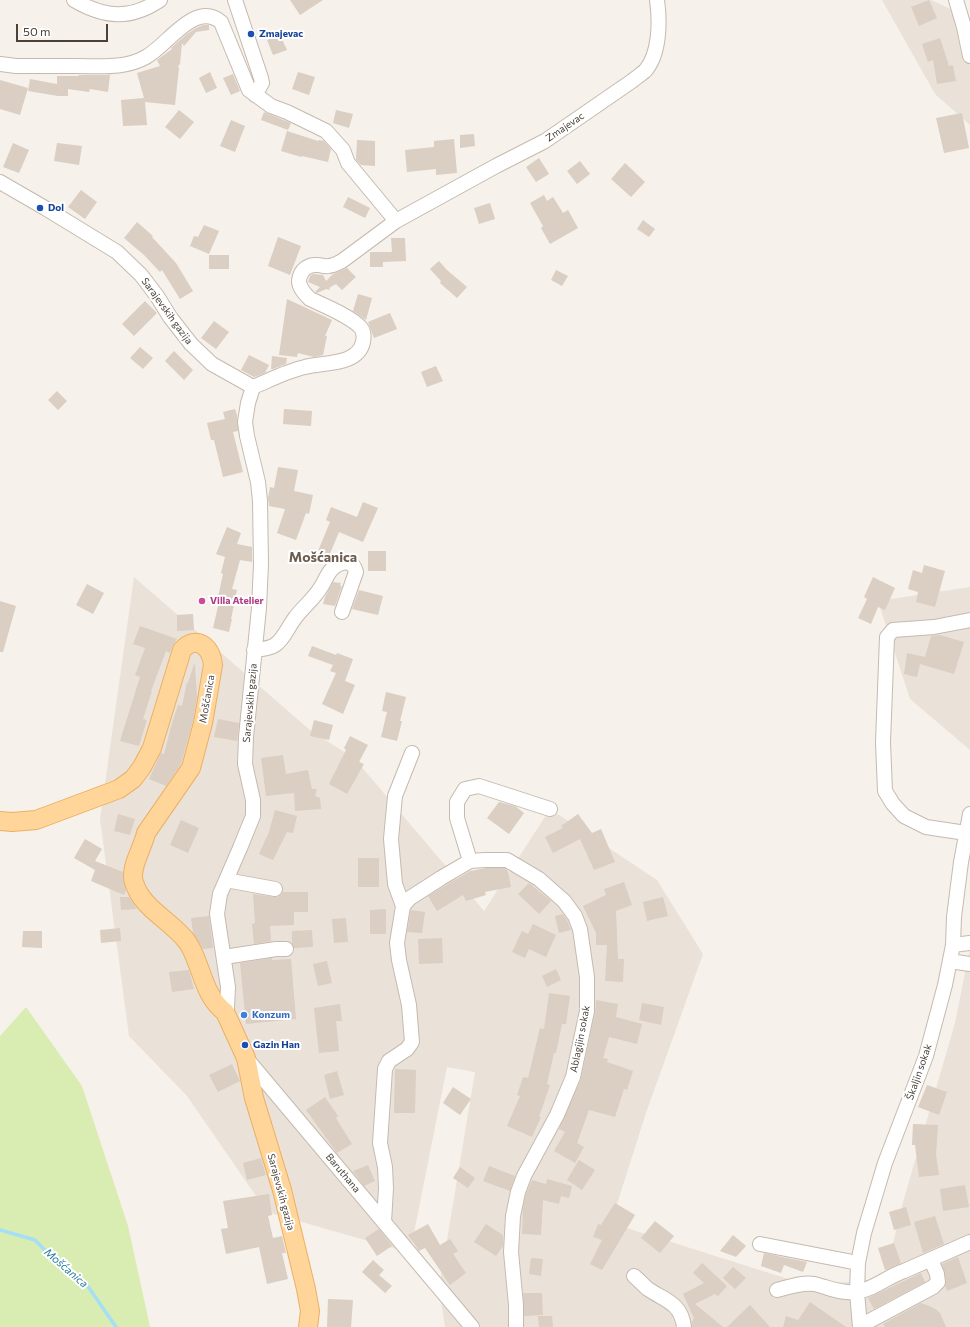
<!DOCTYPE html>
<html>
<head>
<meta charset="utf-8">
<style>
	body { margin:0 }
	#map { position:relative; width:970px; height:1327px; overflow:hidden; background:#f6f1ea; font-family:Commissioner,sans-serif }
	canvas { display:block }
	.scale { position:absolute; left:16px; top:24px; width:92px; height:18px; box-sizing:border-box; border:2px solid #4b4138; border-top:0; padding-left:5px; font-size:12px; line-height:14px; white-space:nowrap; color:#4b4138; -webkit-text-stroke:3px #fff; paint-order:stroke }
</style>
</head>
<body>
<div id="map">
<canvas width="970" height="1327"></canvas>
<div class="scale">50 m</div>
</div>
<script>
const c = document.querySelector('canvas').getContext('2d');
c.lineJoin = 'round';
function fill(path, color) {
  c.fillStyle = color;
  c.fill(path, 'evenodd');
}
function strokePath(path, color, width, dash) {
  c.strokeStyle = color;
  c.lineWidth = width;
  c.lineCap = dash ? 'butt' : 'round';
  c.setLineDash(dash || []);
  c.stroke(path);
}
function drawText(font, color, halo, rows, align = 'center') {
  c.font = font + ' Commissioner,sans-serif';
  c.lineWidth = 4;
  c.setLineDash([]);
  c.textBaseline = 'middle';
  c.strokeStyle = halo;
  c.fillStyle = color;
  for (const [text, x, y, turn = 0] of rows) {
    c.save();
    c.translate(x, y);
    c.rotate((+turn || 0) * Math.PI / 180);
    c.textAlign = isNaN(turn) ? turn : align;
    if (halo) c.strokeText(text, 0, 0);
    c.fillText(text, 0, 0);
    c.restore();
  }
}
fill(new Path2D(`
	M882 0H931L970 18V125L935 94Z
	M134 577 311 731 354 758 484 911 550 809 657 880 703 954 646 1113 611 1223 804 1284 884 1280 903 1202 955 1023 970 948V1327H445L439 1288 475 1072 447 1067 410 1253 267 1212 187 1096 129 1036 100 819Z
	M970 587V750L910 699 878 601Z`), '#eae2d8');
fill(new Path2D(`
	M26 1007 82 1086 128 1226 150 1327H0V1036Z`), '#d9ecb1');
strokePath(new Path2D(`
	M0 1230 35 1240 55 1261 87 1285 116 1327`), '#a4dff5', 3.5);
fill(new Path2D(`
	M290 0H323L300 15Z
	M929 0 937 18 919 26 911 7Z
	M203 25H209V30L196 32 184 46 182 43 180 64 178 66 179 68 175 105 145 102 147 125 123 126 121 100 144 98 137 73 160 66 157 60 172 49 171 48 187 34 196 28Z
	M280 35 287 50 273 55 267 40Z
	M940 38 949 66 953 65 956 81 937 84 933 60 928 62 922 44Z
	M210 72 217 88 206 93 199 78Z
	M298 72 315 77 309 95 292 89Z
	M233 74 240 91 231 95 223 78Z
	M79 75H110L108 92 90 89 89 92 68 89V96H58L28 91 30 79 57 84V76H78Z
	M0 80 28 88 20 115 0 109Z
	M179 110 194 122 180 139 165 127Z
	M336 110 353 114 349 128 333 123Z
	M264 112 291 123 288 130 261 120Z
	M962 113 969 148 944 153 936 118Z
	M231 120 245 126 235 152 220 146Z
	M287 131 318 141 319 140 324 141 331 149 328 162 302 156 301 157 281 151Z
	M474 134 475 146 460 148V135Z
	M454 139 457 173 436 175V169L407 172 405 150 434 147V141Z
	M357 140 375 141V166L361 165 356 160Z
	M13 143 29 150 19 173 3 167Z
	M57 143 82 146 79 165 54 161Z
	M539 158 549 174 536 182 526 167Z
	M580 161 590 174 577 184 567 171Z
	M625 163 645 182 631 197 611 179Z
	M81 190 97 202 85 219 68 207Z
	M544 195 547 201 553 197 563 213 568 210 578 228 550 244 541 228 543 226 530 203Z
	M348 197 370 208 365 218 343 207Z
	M490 203 495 219 479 224 474 208Z
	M643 220 655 229 649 237 637 229Z
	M137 222 153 236 152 237 176 263 193 291 180 299 162 270 160 272 144 255 124 238Z
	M204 225 219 231 209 254 190 246 194 236 198 237Z
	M278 237 301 246 290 275 268 266Z
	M391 238H405L406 261 383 262V267H370V252H392Z
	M209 255H229V269H209Z
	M439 261 447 270 467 287 457 298 440 283 441 281 430 269Z
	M347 268 356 277 342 290 336 284 329 288 330 290 326 289 317 293 315 292 320 287 308 282 310 276 313 274 323 275 326 281 333 274Z
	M556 270 568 276 562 286 551 280Z
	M358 294 372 298 366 320 353 311Z
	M287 299 332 320 325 336H327L323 355 314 357 298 353 297 357 279 355Z
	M145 301 157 313 134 336 122 324Z
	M390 313 397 329 374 338 368 322Z
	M214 321 229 332 216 349 201 338Z
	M140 347 153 358 143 369 130 358Z
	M174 351 193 370 184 380 165 361Z
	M249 355 269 365 265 373 254 377 241 370Z
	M272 356 287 358 286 364 273 369H271Z
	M436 366 443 381 427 387 421 372Z
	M57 391 67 401 58 410 48 400Z
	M235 409 237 415 238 431 233 432 243 472 223 477 214 440H211L207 423 225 419 223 412Z
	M284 409 312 411 311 426 283 424Z
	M278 467 298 470 294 491 313 495 309 514 306 513 296 540 277 533 285 509 269 506 268 498 270 487 274 488Z
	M363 502 378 508 363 542 339 532 329 556 318 551 330 522 326 520 331 507 357 517Z
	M227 527 241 533 237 544 252 547V562L240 560 232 589 237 590 231 619H232L229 632 213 628 219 602H217L223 574 221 573 225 557 216 554Z
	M368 551H386V571H368Z
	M924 565 945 571 935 607 916 602 918 592 908 589 913 570 922 573Z
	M873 577 895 588 885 610 878 607 871 624 858 618 867 599 864 597Z
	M333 582 341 583 340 586H342L335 606 323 604 325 597Z
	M87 584 104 593 93 614 76 605Z
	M359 590 383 596 378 615 352 609Z
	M0 601 16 606 3 652H0Z
	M193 614 194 630 177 631V615Z
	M140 626 177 639 172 647 170 653 166 651 151 691H152L143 719 147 720 139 746 120 741 140 677 135 675 145 648 133 644Z
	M940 635 964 642 954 674 920 664 917 677 904 674 907 653 925 657 931 636Z
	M312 646 336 655 337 653 353 659 345 681 355 685 343 714 322 704 336 673 330 671 333 665 308 656Z
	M194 664 195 665 197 697 193 721 181 764 166 786 149 779 161 753 164 754 172 723 178 705 182 706 187 682 188 683Z
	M386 692 406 697 400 721H402L397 741 381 737 387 712 382 711Z
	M218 719 239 723 237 741 214 737Z
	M314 720 333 725 329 740 310 736Z
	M350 736 368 745 359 762 364 764 347 794 329 784 346 750 344 748Z
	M283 755 286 774 308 770 312 789H317L315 796 320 798 321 809 295 811 294 793 266 796 261 758Z
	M499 802 515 806 524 813 509 834 487 818Z
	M275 810 297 816 293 833 287 832 273 860 259 854 269 832Z
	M118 814 135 819 130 835 114 831Z
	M578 814 592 833 601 829 615 862 594 870 580 839 553 853 545 837 563 828 561 826Z
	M181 820 199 828 188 853 170 845Z
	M85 839 102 849 95 861 123 872V878L126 890 124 895 91 881 95 870 74 858Z
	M358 858H379V887H358Z
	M486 868H505L508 871 511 887 485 892 486 895 466 901 463 895 437 911 428 896 470 871Z
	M624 882 632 905 616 911 618 959H624L623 982 605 981 607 945H596V933L583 906 606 895 604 889Z
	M529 883 551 901 539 914 518 894Z
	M283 892H308V912H294V925L270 926 271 941 254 944 252 924 255 923 253 894 274 897H278Z
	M120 897H129L137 909 121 910Z
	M663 897 668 916 647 921 643 902Z
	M386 909V934H370V910Z
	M411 910 425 912 422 933 407 932Z
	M563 914 567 920 571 930 559 933 555 916Z
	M209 916 213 948 203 949 193 933 191 918Z
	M346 918 348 942 334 943 332 919Z
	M533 924 556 935 546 957 529 949 525 958 512 952 522 931 528 934Z
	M120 928 121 941 101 943 100 930Z
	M312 930 313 947 294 948 292 944V931Z
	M23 931H42V948L22 947Z
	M442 938 443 963 419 964 418 939Z
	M272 958V960L291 959 296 1019 246 1024 240 963Z
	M327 961 332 983 318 986 313 964Z
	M556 969 561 980 547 987 542 976Z
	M189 970 194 989 172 992 169 972Z
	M549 993 570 996 566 1024H562L556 1053H554L547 1084 550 1085 539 1117H541L532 1137 507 1126 520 1096 517 1095 523 1077 528 1078 540 1028 544 1029Z
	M596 1000 618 1004 616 1017 642 1024 637 1044 609 1037 603 1058 608 1059 607 1062 633 1071 627 1090 624 1089 615 1117 589 1110 577 1143 584 1147 575 1163 554 1151 565 1132 559 1129 581 1079 595 1013Z
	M642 1003 664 1007 661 1025 639 1020Z
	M340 1004 342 1021H336L339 1051 319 1053 314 1008Z
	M232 1064 240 1081 218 1092 209 1075Z
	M395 1069 416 1070 415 1113H394Z
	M337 1071 344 1095 330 1099 324 1075Z
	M927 1085 947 1092 939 1115 918 1107Z
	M453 1087 471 1099 460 1115 443 1103Z
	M325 1097 338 1116 336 1118 352 1144 337 1153 306 1110Z
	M913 1124 938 1125 936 1155 939 1175 919 1177 915 1145H912Z
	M261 1158 266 1175 247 1180 243 1163Z
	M579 1160 595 1170 582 1190 567 1180Z
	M368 1165 375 1181 364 1186 353 1171Z
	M489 1166 515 1176 510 1191 483 1181Z
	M460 1167 475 1178 468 1188 453 1178Z
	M547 1179 572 1186 569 1198 561 1196 559 1204 543 1200 541 1235 522 1234 523 1208 526 1194 532 1180 546 1184Z
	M965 1185 969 1207 943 1211 940 1189Z
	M269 1194 272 1215 268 1216 273 1238 282 1236 286 1253H282L288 1279 267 1284 259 1247 226 1254 221 1229 228 1228 223 1201Z
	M615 1203 635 1215 602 1270 590 1264 602 1240 593 1237 598 1224 601 1225Z
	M906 1207 911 1225 894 1230 889 1212Z
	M935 1216 944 1244 923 1253 914 1222Z
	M655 1221 674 1236 660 1253 641 1238Z
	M428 1224 440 1245 450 1239 458 1251 453 1254 466 1273 450 1285 425 1248 419 1251 408 1235Z
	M486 1224 503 1235V1246L496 1256 474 1242Z
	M379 1229 392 1246 377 1256 365 1238Z
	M733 1235 746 1246 736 1257 720 1251Z
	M894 1243 901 1263 885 1270 878 1248Z
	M764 1253 807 1262 803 1272 784 1265 781 1273 761 1266Z
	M958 1257 967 1283 947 1291 945 1286 946 1281 945 1273 942 1264Z
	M531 1258 543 1259 541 1276 529 1274Z
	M373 1260 384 1270 379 1275 392 1286 385 1293 362 1272Z
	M702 1263 727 1286 718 1296 715 1294 695 1304 723 1327H692V1322L694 1318 683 1294 704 1283 693 1273Z
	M733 1267 746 1278 735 1289 723 1278Z
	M921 1273 925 1282 874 1309 868 1298Z
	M523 1293H542L543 1315 524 1316Z
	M328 1299 353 1300 351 1327H327Z
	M810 1302 846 1327H783L786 1316 798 1320Z
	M921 1303 934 1308 940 1313 946 1327H885L883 1324Z
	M750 1305 770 1327H727Z
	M538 1316H552L553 1327H539Z`), '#dbcec2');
const minor = new Path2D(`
	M74 0C105 18 130 20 160 0
	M235 0 261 78 262 83 255 95
	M956 0 964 27 970 56
	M0 64 16 66C36 66 57 66 77 66 100 66 125 69 146 57 168 45 195 0 221 22L249 90 271 106 287 112 326 131 343 150 348 163 396 221
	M0 182 45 208 117 252 141 275 157 296 170 317 191 344 212 364 253 387 248 403 245 422 247 436 258 482 260 501 261 564 259 608 246 737 245 764 253 800V816L240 848 220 894 217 914 228 987 227 1008 225 1012
	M253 387C270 380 287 371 305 367 322 362 358 366 363 342 364 337 364 332 361 328 352 317 323 305 310 299 305 294 299 288 299 281 300 270 308 264 318 265 321 265 325 267 328 266 333 266 338 263 342 261L396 221 496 166 545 141 632 81C636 78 641 74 645 71 660 54 660 21 657 0
	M254 650C261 649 269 649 275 645 284 639 288 627 295 618 303 607 314 599 321 587 325 581 327 574 332 569 341 561 353 559 356 572L342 612
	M966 833 926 827 904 816 893 804 885 791 883 742 887 637 893 630 934 627 970 620
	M470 861 457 818V802L465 789 479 786 550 809
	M226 880 275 889
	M403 906 395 884 391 839 395 796 412 753
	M953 945 970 943
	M224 957 276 949H286
	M950 961 970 964
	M246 1058 472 1327
	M384 1222 386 1188 385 1167 380 1143 385 1069 389 1061 407 1049 412 1042 409 1005 399 960 397 943 403 906 410 898 441 878 470 861 485 860H507L539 879 564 901 575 916 580 929 587 977V1011L573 1077 557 1115 524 1176 518 1192 513 1216 511 1252 516 1305V1327
	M760 1244 858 1263
	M634 1276C639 1280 643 1285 648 1289 666 1301 681 1303 684 1327
	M777 1290C789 1287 802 1282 814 1284 828 1287 841 1294 856 1292 873 1290 888 1276 904 1271L970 1242
	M860 1326 933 1287 938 1282 937 1274 931 1260
	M860 1327 857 1292 858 1263 864 1233 885 1163 926 1056 945 985 953 945 954 917 961 862 970 814`);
const major = new Path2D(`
	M0 821 12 822 36 820 119 789 133 779 142 767 152 748 182 650C197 634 211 647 213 665L203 723 191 768 146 833C143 848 129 868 134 882 142 910 173 921 188 943 202 965 203 996 225 1012L246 1058 254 1098 282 1190 306 1289 310 1311 308 1327`);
strokePath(minor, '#c5baaf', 16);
strokePath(major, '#ebb063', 20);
strokePath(minor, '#fff', 14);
strokePath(major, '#ffd59a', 18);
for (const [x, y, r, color] of [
	[251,34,4,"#1a4fb4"],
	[40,208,4,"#1a4fb4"],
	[202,601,4,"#d1479c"],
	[244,1015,4,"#3f7fe0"],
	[245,1045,4,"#1a4fb4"]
]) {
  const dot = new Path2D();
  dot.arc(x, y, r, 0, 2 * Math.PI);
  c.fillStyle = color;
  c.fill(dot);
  strokePath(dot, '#fff', 1.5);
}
drawText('bold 10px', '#164399', '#fff', [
	["Zmajevac",259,34],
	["Dol",48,208],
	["Gazin Han",253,1045]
], 'left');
drawText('10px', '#4b4138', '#fff', [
	["Zmajevac",565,127,-34],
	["Sarajevskih gazija",167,311,54],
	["Mošćanica",207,699,-80],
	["Sarajevskih gazija",250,703,-85],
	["Ablagijin sokak",580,1039,-79],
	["Škaljin sokak",919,1072,-71],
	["Baruthana",343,1173,50],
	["Sarajevskih gazija",281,1192,75]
]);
drawText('bold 10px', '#b23c85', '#fff', [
	["Villa Atelier",210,601]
], 'left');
drawText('bold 10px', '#366cbe', '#fff', [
	["Konzum",252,1015]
], 'left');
drawText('italic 11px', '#24799c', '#fff', [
	["Mošćanica",66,1268,41]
]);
drawText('bold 14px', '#6e5d4e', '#fff', [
	["Mošćanica",323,557]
]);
</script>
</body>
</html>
